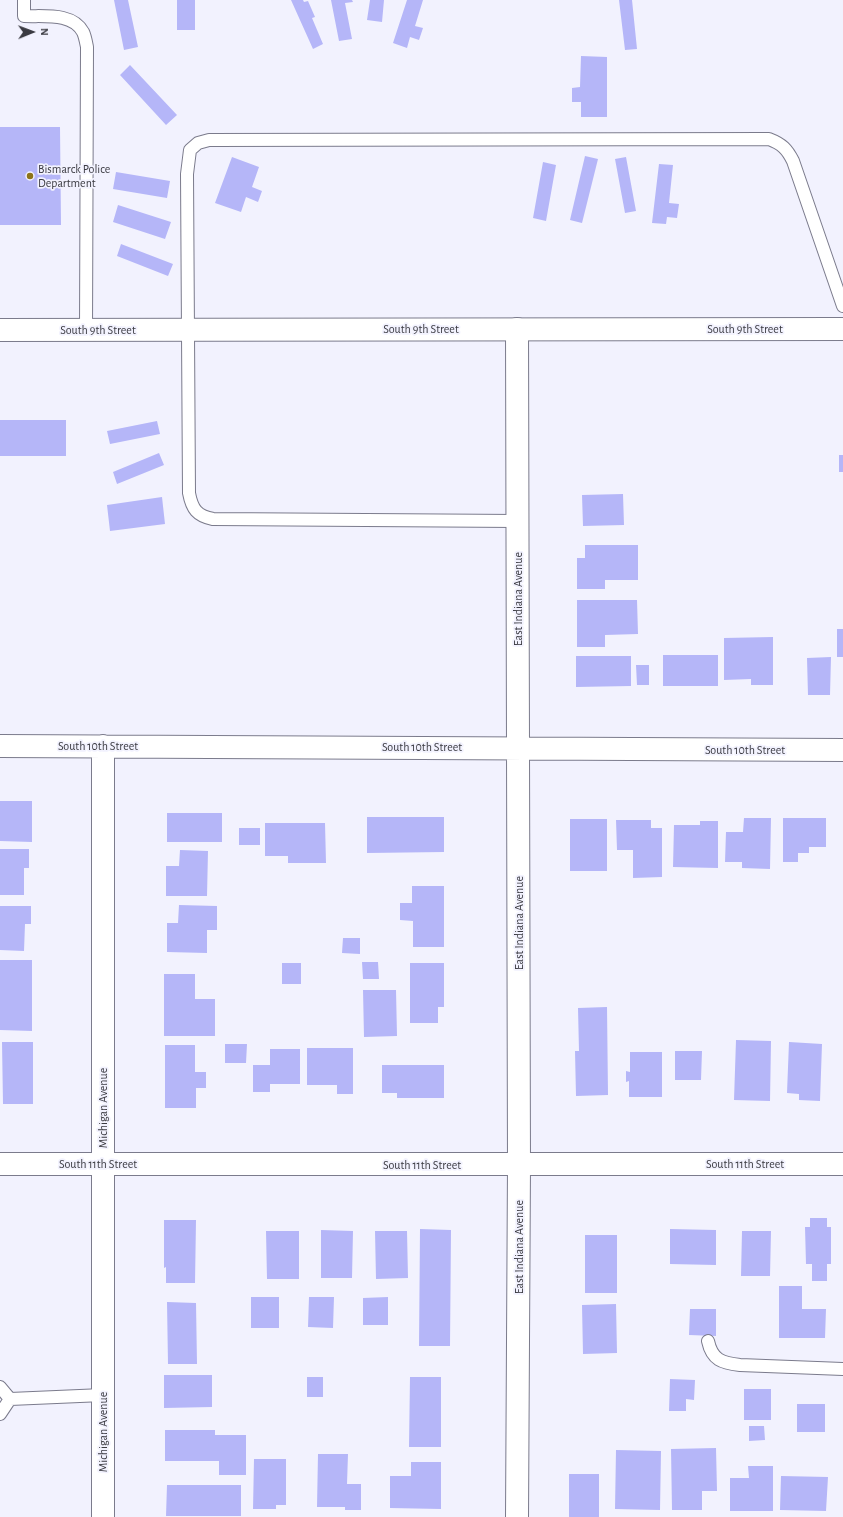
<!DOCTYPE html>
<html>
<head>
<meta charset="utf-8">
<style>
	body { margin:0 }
	#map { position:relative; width:843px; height:1517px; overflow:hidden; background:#f2f2fe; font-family:"Alegreya Sans",sans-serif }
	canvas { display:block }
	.north { position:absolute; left:12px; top:12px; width:40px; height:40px; -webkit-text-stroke:3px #f2f2fe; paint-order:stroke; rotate:89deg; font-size:11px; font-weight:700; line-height:16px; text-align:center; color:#3a3a41 }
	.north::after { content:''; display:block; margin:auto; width:14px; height:18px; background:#3a3a41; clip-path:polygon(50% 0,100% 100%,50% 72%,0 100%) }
</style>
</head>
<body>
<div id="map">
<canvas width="843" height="1517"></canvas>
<div class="north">N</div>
</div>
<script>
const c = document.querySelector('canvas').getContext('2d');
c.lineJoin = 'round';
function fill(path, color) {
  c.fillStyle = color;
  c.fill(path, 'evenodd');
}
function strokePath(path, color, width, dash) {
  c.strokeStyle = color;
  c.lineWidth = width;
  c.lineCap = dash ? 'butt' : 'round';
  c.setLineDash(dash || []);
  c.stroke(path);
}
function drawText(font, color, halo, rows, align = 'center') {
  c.font = font + ' "Alegreya Sans",sans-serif';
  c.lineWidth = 3.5;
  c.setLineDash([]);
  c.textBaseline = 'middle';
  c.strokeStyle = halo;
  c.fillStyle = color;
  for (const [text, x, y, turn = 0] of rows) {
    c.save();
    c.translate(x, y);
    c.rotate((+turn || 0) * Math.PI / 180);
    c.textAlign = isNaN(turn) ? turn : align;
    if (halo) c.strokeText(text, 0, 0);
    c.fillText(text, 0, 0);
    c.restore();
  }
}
fill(new Path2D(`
	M114 0H128L138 47 124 50Z
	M177 0H195V30H177Z
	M291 0H303L304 2 308 1 315 17 312 18 323 44 313 49Z
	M331 0H352L353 2 345 3 352 39 339 41Z
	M370 0H384L382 22 367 20Z
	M407 0H423L415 26 423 28 419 40 410 37 407 48 393 43Z
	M619 0H632L637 49 625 50Z
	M581 56 607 57V117H581V102H572V88L580 87Z
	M130 65 177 115 166 125 120 75Z
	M0 127H60L61 225H0Z
	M585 156 598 159 582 223 570 220Z
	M232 157 259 167 252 187 262 191 258 202 246 197 241 212 215 203Z
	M626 157 636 211 625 213 615 159Z
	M543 162 556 165 546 221 533 218Z
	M659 164 673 165 669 203 679 204 677 218 667 217 666 224 652 223Z
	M116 172 170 181 167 198 113 189Z
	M118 205 171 222 165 239 113 222Z
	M121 244 173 264 168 276 117 256Z
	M0 420H66V456H0Z
	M157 421 160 434 110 444 107 431Z
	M159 453 164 465 117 484 113 472Z
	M839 455H843V472H839Z
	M623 494 624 525 583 526 582 495Z
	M162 497 165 524 110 531 107 505Z
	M585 545H638V580H605V589H577V558H585Z
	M577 600H637L638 634 605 635V647H577Z
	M837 629H843V657H837Z
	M773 637V685H751V679L724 680V638Z
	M663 655H718V686H663Z
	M576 656H631V686L576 687Z
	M831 657 830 695H808L807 658Z
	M636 665H649V685H637Z
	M0 801H32V842L0 841Z
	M167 813H222V842H167Z
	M367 817H444V852L367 853Z
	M744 818H771L770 869 742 868V862H725L726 832H743Z
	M783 818H826V847H809V853H798V862H783Z
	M570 819H607V871H570Z
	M616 820H651V828H662V877L633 878V850H617Z
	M700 821H718V868L673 867 674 825H700Z
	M265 823H325L326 863H288V856H265Z
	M239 828H260V845H239Z
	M0 849H29V868H24V895H0Z
	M180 850 208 851 207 896H166V866H179Z
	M412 886H444V947H413V921L400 920V903H412Z
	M179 905 217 906V930H207V953L167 952V923H178Z
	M0 906H31V924H25L24 951 0 950Z
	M343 938H360V954L342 953Z
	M0 960H32V1031L0 1030Z
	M362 962H378L379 979H363Z
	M282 963H301V984H282Z
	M410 963H444V1007H438V1023H410Z
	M164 974H195V999H215V1036H164Z
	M363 990H396L397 1036 364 1037Z
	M607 1007 608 1095 576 1096 575 1051H579L578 1008Z
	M736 1040 771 1041 770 1101 734 1100Z
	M2 1042H33V1104H3Z
	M789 1042 822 1044 820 1101 799 1100V1094L787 1093Z
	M225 1044H247L246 1063H225Z
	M165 1045H195V1072H206V1088H196V1108H165Z
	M307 1048H353V1094H337V1085H307Z
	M270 1049H300V1084H270V1092H253V1065H270Z
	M675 1051H702L701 1080H675Z
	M630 1052H662V1097H629V1081L626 1082V1071L630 1072Z
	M382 1065H444V1098H397V1093H382Z
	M810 1218H827V1227H831V1264H827V1281H812V1264H806L805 1227H810Z
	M164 1220H196L195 1283H166V1267L164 1268Z
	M420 1229 451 1230 450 1346H419Z
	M670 1229 716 1230V1265L670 1264Z
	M321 1230 353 1231 352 1278H321Z
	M266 1231H299V1279H267Z
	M375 1231H407L408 1278 376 1279Z
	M742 1231H771L770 1276H741Z
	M585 1235H617V1293H585Z
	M779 1286H802V1309H826L825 1338H779Z
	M251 1297H279V1328H251Z
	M309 1297H334L333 1328 308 1327Z
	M388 1297V1325H363V1298Z
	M167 1302 196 1303 197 1364H168Z
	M616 1304 617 1353 583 1354 582 1305Z
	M690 1309H716V1336L689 1335Z
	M164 1375H212V1407L164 1408Z
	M307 1377H323V1397H307Z
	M410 1377H441V1447H409Z
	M670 1379 695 1380 694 1400 686 1399V1411H669Z
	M744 1389H771V1420H744Z
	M797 1404H825V1432H797Z
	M749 1426H764L765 1440 749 1441Z
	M165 1430H215V1435H246V1475H219V1461H165Z
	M716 1448 717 1491H702V1510H672L671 1449Z
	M616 1450 661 1451 660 1510 615 1509Z
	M318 1454H348L347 1484H361V1510H345V1507H317Z
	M254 1459H286V1505H276V1509H253Z
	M411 1462H441V1509L390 1508V1476H411Z
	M748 1466H773V1511H730V1478H749Z
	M569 1474H599V1517H569Z
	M781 1476 828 1477 826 1511 780 1510Z
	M167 1485H241V1516H166Z`), '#b5b6f8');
const service = new Path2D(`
	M24 0V16C43 17 72 12 83 32 85 36 86 42 87 47L86 330
	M518 521 213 519C197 516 192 509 189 493L187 174 190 150 198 143 209 140 769 139C782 144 787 149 793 161L843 306
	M708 1341C712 1360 722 1363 740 1365L843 1369
	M0 1387 10 1399
	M10 1399 103 1395
	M0 1414 10 1399`);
const minor = new Path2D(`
	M517 329 519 1165 517 1517
	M0 746 843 750
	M0 1164H843
	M103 1517V746`);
const primary = new Path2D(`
	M0 330 843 329`);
strokePath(service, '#7b7b8c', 14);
strokePath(minor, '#7b7b8c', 24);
strokePath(primary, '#7b7b8c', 24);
strokePath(service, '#fff', 12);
strokePath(minor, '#fff', 22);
strokePath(primary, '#fff', 22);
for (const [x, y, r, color] of [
	[30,176,4,"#8d7419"]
]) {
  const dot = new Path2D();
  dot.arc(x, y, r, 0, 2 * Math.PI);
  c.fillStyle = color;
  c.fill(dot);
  strokePath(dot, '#f2f2fe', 1.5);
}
drawText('12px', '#3a3a41', '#f2f2fe', [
	["Bismarck Police",38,169],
	["Department",38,183]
], 'left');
drawText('12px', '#3a3a41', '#f2f2fe', [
	["South 9th Street",421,329],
	["South 9th Street",745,329],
	["South 9th Street",98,330],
	["East Indiana Avenue",518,599,-90],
	["South 10th Street",98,746],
	["South 10th Street",422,747],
	["South 10th Street",745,750],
	["East Indiana Avenue",519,923,-90],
	["Michigan Avenue",103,1108,-90],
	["South 11th Street",98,1164],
	["South 11th Street",745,1164],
	["South 11th Street",422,1165],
	["East Indiana Avenue",519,1247,-90],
	["Michigan Avenue",103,1432,-90]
]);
</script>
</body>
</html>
